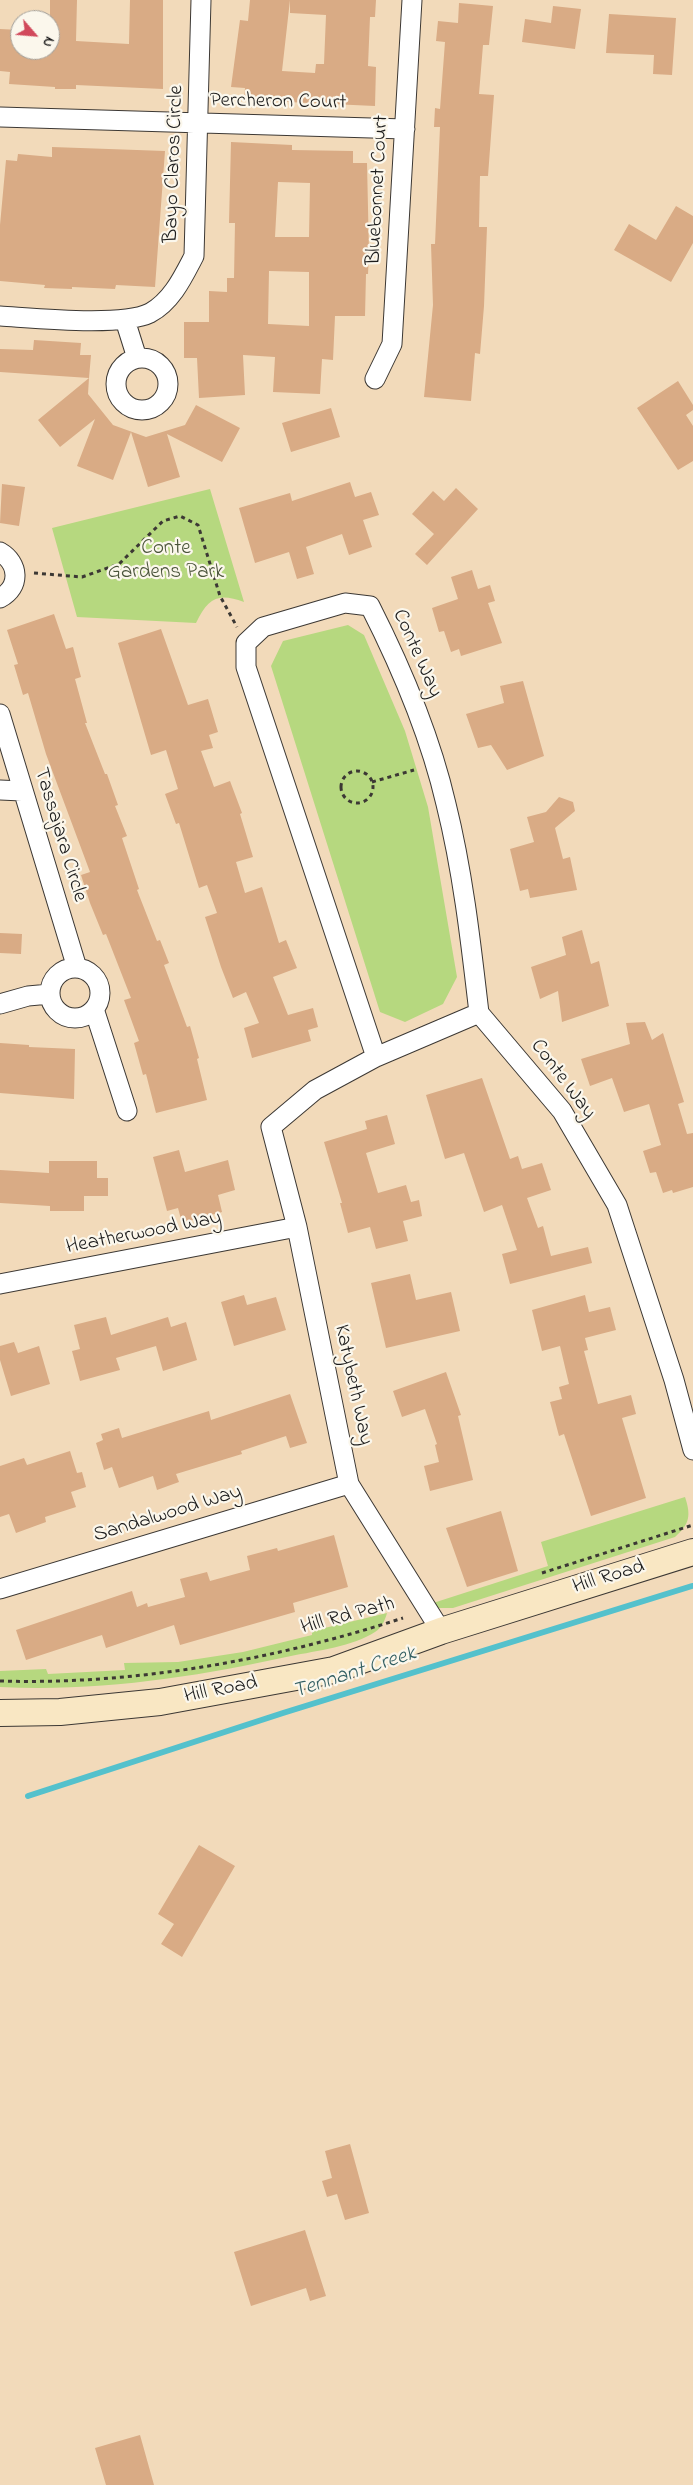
<!DOCTYPE html>
<html>
<head>
<meta charset="utf-8">
<style>
	body { margin:0 }
	#map { position:relative; width:693px; height:2485px; overflow:hidden; background:#f2daba; font-family:"Indie Flower",sans-serif }
	canvas { display:block }
	.north { position:absolute; left:10px; top:10px; width:50px; height:50px; box-sizing:border-box; background:#fbf7ec; border:1px solid #a29f99; border-radius:50%; rotate:117deg; font-size:14px; font-weight:700; line-height:20px; text-align:center; color:#1c1c1c }
	.north::after { content:''; display:block; margin:auto; width:18px; height:22px; background:#d1495b; clip-path:polygon(50% 0,100% 100%,50% 72%,0 100%) }
</style>
</head>
<body>
<div id="map">
<canvas width="693" height="2485"></canvas>
<div class="north">N</div>
</div>
<script>
const c = document.querySelector('canvas').getContext('2d');
c.lineJoin = 'round';
function fill(path, color) {
  c.fillStyle = color;
  c.fill(path, 'evenodd');
}
function strokePath(path, color, width, dash) {
  c.strokeStyle = color;
  c.lineWidth = width;
  c.lineCap = dash ? 'butt' : 'round';
  c.setLineDash(dash || []);
  c.stroke(path);
}
function drawText(font, color, halo, rows, align = 'center') {
  c.font = font + ' "Indie Flower",sans-serif';
  c.lineWidth = 4.5;
  c.setLineDash([]);
  c.textBaseline = 'middle';
  c.strokeStyle = halo;
  c.fillStyle = color;
  for (const [text, x, y, turn = 0] of rows) {
    c.save();
    c.translate(x, y);
    c.rotate((+turn || 0) * Math.PI / 180);
    c.textAlign = isNaN(turn) ? turn : align;
    if (halo) c.strokeText(text, 0, 0);
    c.fillText(text, 0, 0);
    c.restore();
  }
}
fill(new Path2D(`
	M210 489 244 602C218 592 208 598 196 623L77 617 52 528Z
	M348 625 364 635 405 731 428 807 457 977 443 1004 405 1022 380 1012 271 666 283 641Z
	M685 1497C691 1515 690 1524 675 1537L453 1608H436L430 1604 548 1566 541 1542Z
	M387 1613C385 1620 382 1628 375 1632 354 1646 316 1651 291 1656 196 1677 98 1692 0 1687V1671L46 1669 48 1674 125 1670 124 1663 178 1662 243 1652 312 1635V1631Z`), '#b6d87f');
strokePath(new Path2D(`
	M28 1796 283 1713 692 1586`), '#54c1cc', 6);
fill(new Path2D(`
	M50 0H77L76 41 129 44 130 0H163V89L76 85V89H55V87L9 84 10 72 0 71V29L20 30V50H50Z
	M250 0H290L282 71 315 73 316 64H324L326 15 290 13V0H376L375 17H370L368 66 376 67 375 106 244 100 245 88 231 87 240 20 248 21Z
	M459 3 493 6 489 45H483L479 94 494 95 488 176H480L479 227H487L484 306 480 354 475 353 471 401 424 397 433 305 431 244H435L440 127H434L435 108 440 109 445 42 436 41 438 21 458 23Z
	M553 6 581 9 575 49 522 42 525 19 551 23Z
	M609 14 676 18 672 75 653 74 654 55 606 53Z
	M231 142 292 145V150L353 151V163H367L369 253 368 274H366L365 316H335L333 360 322 359 320 394 273 392 275 357 243 355 245 395 199 398 197 358H184V322H209V291L227 292V278H234L235 223H229ZM278 182 310 183 309 237H275ZM269 271 309 272V326L268 324Z
	M52 147 165 151 155 287 116 285 115 289 72 287V289L44 288 45 285 0 281V225L6 160 17 161 18 154 52 157Z
	M676 206 693 216V243L671 282 614 250 629 224 656 240Z
	M34 340 81 343 80 355H91L89 378 0 372V349L33 350Z
	M89 378 88 394 113 425 146 437 185 425 196 405 240 428 222 462 167 434 180 477 148 487 131 432 113 480 77 466 95 419 60 447 38 420Z
	M678 381 693 405V410L686 415 693 426V461L678 470 637 408Z
	M331 408 340 437 291 452 282 423Z
	M350 482 355 497 371 492 379 515 363 520 372 547 349 555 342 534 306 547 314 574 297 579 289 552 255 563 239 508 290 493 292 501Z
	M2 484 25 487 19 526 0 523Z
	M456 488 478 509 427 565 415 554 434 534 412 514 433 491 444 501Z
	M472 570 478 589 490 585 495 601 488 603 502 643 461 656 459 649 451 652 444 631 439 632 432 608 458 599 451 577Z
	M54 614 66 649 73 647 81 677 75 679 87 723H85L105 774H107L118 805 115 806 127 836 122 838 139 889 137 890 157 941 160 940 169 963 164 965 187 1027 190 1026 199 1058 197 1059 207 1100 156 1113 146 1074 143 1075 134 1043 139 1041 124 1000 131 998 106 934 103 935 90 903 81 875 90 872 46 754 28 693 23 695 14 665 18 664 7 630Z
	M161 629 188 705 208 699 218 732 209 735 213 748 201 751 214 787 230 781 242 813 240 814 253 857 236 862 245 893 262 887 279 943 286 940 297 968 273 977 288 1015 313 1008 318 1027 308 1030 311 1041 252 1058 244 1028 259 1023 246 992 233 998 221 967 205 917 217 913 207 885 199 888 179 823 176 824 165 794 178 789 166 750 151 755 118 643Z
	M523 681 544 756 507 770 491 745 478 748 466 714 504 703 500 686Z
	M559 797 573 802 575 811 555 828 563 859 570 857 577 890 530 898 528 889 520 891 510 849 534 842 527 817 546 812Z
	M582 930 591 964 599 961 609 1006 562 1022 558 991 540 999 531 967 566 955 562 937Z
	M0 933 22 934 21 954 0 953Z
	M645 1022 652 1040 663 1033 684 1102 678 1104 687 1134 693 1133V1187L673 1193 672 1190 663 1193 656 1172 650 1173 643 1151 661 1145 649 1104 624 1112 612 1078 590 1086 581 1059 630 1044 626 1023Z
	M0 1043 29 1045V1047L75 1049 74 1099 0 1093Z
	M482 1078 510 1159 518 1156 522 1169 542 1163 551 1190 527 1198 538 1228 543 1226 551 1256 588 1247 592 1263 510 1284 502 1254 517 1250 502 1205 484 1212 464 1153 445 1159 426 1095Z
	M387 1115 395 1144 366 1153 378 1193 406 1185 411 1202 419 1200 422 1216 403 1221 408 1241 376 1249 370 1227 348 1233 340 1203H342L324 1142 367 1129 365 1121Z
	M179 1150 185 1172 228 1160 235 1190 218 1195 222 1212 182 1223 178 1208 167 1211 153 1157Z
	M49 1161H97V1178H108V1196H84V1211H50V1206L0 1203V1170L49 1173Z
	M410 1274 416 1300 451 1292 460 1331 386 1348 371 1283Z
	M244 1295 247 1305 276 1297 286 1330 234 1346 221 1302Z
	M585 1295 589 1312 610 1307 616 1330 585 1338 588 1350 584 1351 598 1404 631 1395 636 1414 622 1418 646 1498 591 1516 564 1434 559 1436 550 1402 562 1399 559 1387 569 1384 560 1346 542 1351 532 1310Z
	M106 1317 111 1335 168 1317 171 1327 186 1322 197 1360 163 1371 156 1346 116 1358 120 1370 80 1381 72 1351 80 1349 74 1325Z
	M14 1342 18 1353 39 1346 50 1384 11 1396 0 1360V1346Z
	M446 1372 461 1415 458 1416 473 1480 430 1491 424 1466 439 1462 435 1445 437 1444 425 1409 402 1417 393 1391Z
	M290 1394 307 1443 290 1448 286 1436 241 1451 242 1454 176 1474 179 1482 157 1490 153 1476 119 1488 112 1467 104 1470 96 1443 103 1440 101 1434 119 1428 122 1438 209 1411 211 1420Z
	M70 1451 77 1473 82 1472 86 1487 71 1492 76 1507 45 1517 46 1522 16 1533 9 1514 0 1517V1466L24 1458 27 1465Z
	M501 1511 518 1571 467 1587 446 1528Z
	M334 1535 348 1587 293 1603 295 1612 180 1645 174 1625 106 1648 102 1635 26 1660 16 1630 132 1591 137 1607 147 1603 148 1607 185 1597 180 1579 207 1572 210 1581 250 1570 247 1556 277 1548 278 1551Z
	M199 1845 235 1866 182 1957 161 1944 174 1924 158 1914Z
	M350 2144 369 2213 345 2220 337 2194 327 2197 322 2181 332 2178 325 2151Z
	M305 2230 326 2296 310 2301 306 2288 251 2306 234 2252Z
	M140 2435 154 2485H106L95 2448Z`), '#d9ab85');
const minor = new Path2D(`
	M0 117 405 129
	M0 316C34 318 122 327 150 313 172 301 183 277 194 256L201 0
	M125 320 137 358
	M116 384a26 26 0 1 1 52 0a26 26 0 1 1-52 0Z
	M375 379 392 344 412 0
	M0 552C19 563 21 587 0 598
	M0 714 77 968
	M0 790 22 791
	M50 993a25 25 0 1 1 50 0a25 25 0 1 1-50 0Z
	M0 1004 28 996 50 994
	M94 1009 127 1111
	M479 1013 562 1111 617 1205 674 1380 693 1450
	M376 1057 479 1013C471 944 463 872 446 804 430 735 402 669 370 606L345 603 263 627 246 643V667L376 1057 315 1090 271 1127 297 1227 349 1484 441 1631
	M0 1284 297 1227
	M0 1589 349 1484`);
const secondary = new Path2D(`
	M0 1713 60 1712 160 1702 334 1670 441 1631 693 1552`);
strokePath(minor, '#3c3834', 21);
strokePath(secondary, '#3c3834', 28);
strokePath(new Path2D(`
	M34 573 82 577 119 564 163 521 180 516 198 525 220 596 237 627
	M341 787a16 16 0 1 1 32 0a16 16 0 1 1-32 0Z
	M372 782 414 770
	M542 1573 693 1525
	M0 1681C135 1685 274 1660 403 1618`), '#3c3834', 3, [4, 4]);
strokePath(minor, '#fff', 19);
strokePath(secondary, '#f9e7c3', 26);
drawText('21px', '#1c1c1c', '#fbf7ec', [
	["Percheron Court",278,103,1],
	["Bayo Claros Circle",175,164,-88],
	["Bluebonnet Court",379,190,-87],
	["Conte Way",416,654,66],
	["Tassajara Circle",59,835,73],
	["Conte Way",562,1080,53],
	["Heatherwood Way",144,1234,-11],
	["Katybeth Way",352,1385,78],
	["Sandalwood Way",168,1515,-17],
	["Hill Road",609,1578,-17],
	["Hill Rd Path",348,1617,-15],
	["Hill Road",221,1691,-11]
]);
drawText('21px', '#4a543a', '#fbf7ec', [
	["Conte",166,550],
	["Gardens Park",166,574]
]);
drawText('italic 22px', '#325e62', '#fbf7ec', [
	["Tennant Creek",355,1674,-18]
]);
</script>
</body>
</html>
